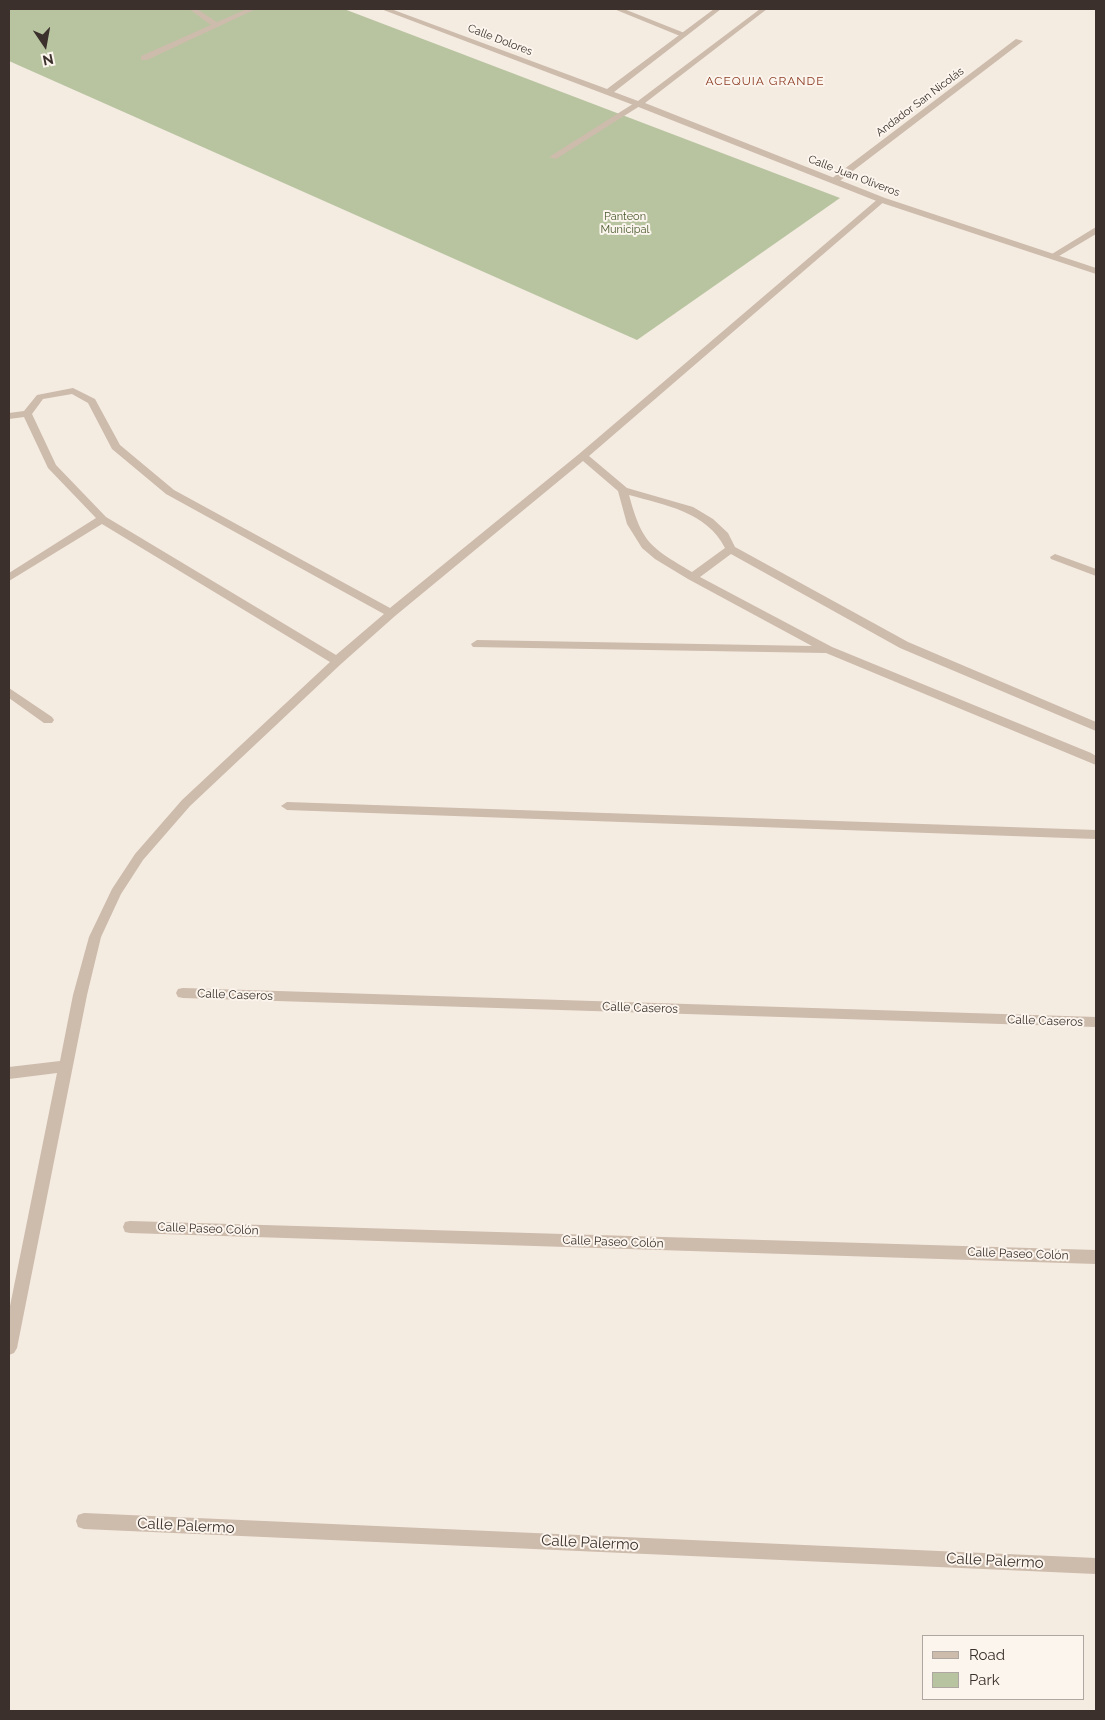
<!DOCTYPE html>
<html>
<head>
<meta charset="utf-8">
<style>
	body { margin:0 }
	#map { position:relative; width:1105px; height:1720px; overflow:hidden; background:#f4ebe1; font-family:Raleway,sans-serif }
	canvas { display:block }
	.frame { position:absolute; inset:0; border:10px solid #3b302b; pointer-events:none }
	.legend { position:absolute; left:922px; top:1635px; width:162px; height:65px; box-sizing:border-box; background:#fbf5ee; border:1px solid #aea6a0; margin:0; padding:6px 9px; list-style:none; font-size:15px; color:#3b302b }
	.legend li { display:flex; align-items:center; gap:10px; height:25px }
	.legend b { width:25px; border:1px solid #aea6a0 }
	.north { position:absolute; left:20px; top:20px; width:50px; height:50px; -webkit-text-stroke:4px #fbf5ee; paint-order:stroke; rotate:168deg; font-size:14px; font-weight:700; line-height:20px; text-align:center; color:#3b302b }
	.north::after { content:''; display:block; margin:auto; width:18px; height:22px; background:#3b302b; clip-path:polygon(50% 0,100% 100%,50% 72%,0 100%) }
</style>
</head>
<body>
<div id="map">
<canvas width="1105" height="1720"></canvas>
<div class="frame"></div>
<ul class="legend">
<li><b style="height:6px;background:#cdbbac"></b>Road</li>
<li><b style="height:14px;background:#b8c4a0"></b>Park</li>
</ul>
<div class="north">N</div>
</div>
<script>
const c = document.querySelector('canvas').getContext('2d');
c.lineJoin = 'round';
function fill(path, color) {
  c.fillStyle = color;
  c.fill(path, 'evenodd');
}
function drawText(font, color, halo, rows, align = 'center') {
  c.font = font + ' Raleway,sans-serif';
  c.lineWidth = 4;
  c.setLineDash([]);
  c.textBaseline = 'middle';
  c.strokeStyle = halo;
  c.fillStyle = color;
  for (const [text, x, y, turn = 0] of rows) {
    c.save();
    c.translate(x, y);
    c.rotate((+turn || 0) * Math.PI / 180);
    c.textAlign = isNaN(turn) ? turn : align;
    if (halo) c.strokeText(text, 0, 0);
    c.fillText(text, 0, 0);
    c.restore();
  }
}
fill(new Path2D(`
	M9 9H344L840 198 637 340 9 61Z`), '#b8c4a0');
fill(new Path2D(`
	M189 9H197L217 22 247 9H256L147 60H141V56L211 25Z
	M636 102 643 104 556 159 549 157Z`), '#cdbbac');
fill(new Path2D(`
	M614 9H624L687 34 680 36Z
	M1016 39 1023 41 837 183H831V179Z
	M879 198 886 200 589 456 627 488 693 507 713 519 728 533 735 547 908 642 1096 722V731L900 648 731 554 700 577 832 647 1091 753 1096 756V765L826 653 473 647 471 644 477 640 812 646 688 579 655 559 642 548 627 524 618 491 583 461 395 616 341 664 190 806 143 860 121 894 101 937 87 995 17 1348 14 1353 9 1355V1311L57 1073 9 1079V1067L60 1061 73 995 89 937 112 889 135 854 182 800 330 662 102 524 9 581V573L96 518 48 468 24 417 9 419V413L24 411 37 395 73 388 95 399 120 445 174 490 390 608 579 454ZM72 394 88 403 112 449 166 494 384 614 336 655 106 517 56 465 32 414 43 399ZM629 495C665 505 707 512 725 548L692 572C650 547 642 543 629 495Z
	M1096 227V234L1054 259 1047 257Z
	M1055 554 1096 569V576L1051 559 1050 557Z
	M9 688 52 717 54 720 52 723H44L9 698Z
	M287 802 1096 830V839L287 810 281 806Z
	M183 988 1096 1017V1027L183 998 178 997 176 993 178 989Z
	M130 1221 1096 1250V1264L130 1233 125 1232 123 1227 125 1222Z
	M84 1513 1096 1558V1574L84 1529 78 1527 76 1521 78 1515Z`), '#cdbbac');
fill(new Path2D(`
	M381 9H391L607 89 714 9H721L614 92 638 101 760 9H767L645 103 885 198 1096 268V274L879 202 636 106Z`), '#cdbbac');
drawText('11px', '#3b302b', '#fbf5ee', [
	["Calle Dolores",500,40,21],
	["Andador San Nicolás",920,102,-37],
	["Calle Juan Oliveros",854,176,21]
]);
drawText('11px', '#4a5a2e', '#fbf5ee', [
	["Panteon",625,217],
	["Municipal",625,230]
]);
c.letterSpacing = '1px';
drawText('12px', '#8c3b22', '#fbf5ee', [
	["ACEQUIA GRANDE",765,81]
]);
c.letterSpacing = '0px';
drawText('12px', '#3b302b', '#fbf5ee', [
	["Calle Caseros",235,995,2],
	["Calle Caseros",640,1008,2],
	["Calle Caseros",1045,1021,2],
	["Calle Paseo Colón",208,1229,2],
	["Calle Paseo Colón",613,1242,2],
	["Calle Paseo Colón",1018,1254,2]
]);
drawText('15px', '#3b302b', '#fbf5ee', [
	["Calle Palermo",186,1526,3],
	["Calle Palermo",590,1543,3],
	["Calle Palermo",995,1561,3]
]);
</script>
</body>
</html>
